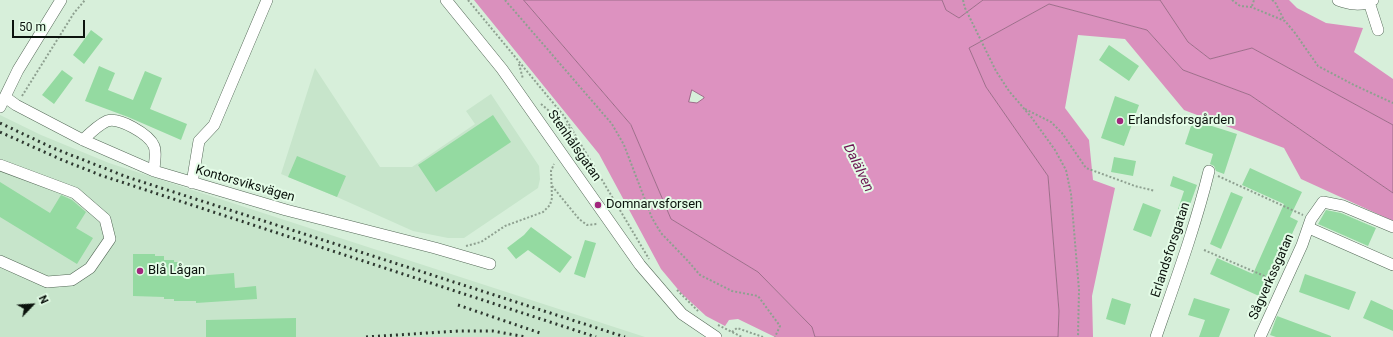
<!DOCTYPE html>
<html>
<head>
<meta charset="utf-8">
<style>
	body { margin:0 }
	#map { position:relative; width:1393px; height:337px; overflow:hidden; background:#d7efda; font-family:Roboto,sans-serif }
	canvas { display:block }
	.north { position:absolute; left:12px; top:285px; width:40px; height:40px; -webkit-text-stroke:3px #e4fce7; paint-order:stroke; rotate:65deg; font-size:11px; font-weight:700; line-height:16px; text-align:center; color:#0b130d }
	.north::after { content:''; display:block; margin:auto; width:14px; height:18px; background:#0b130d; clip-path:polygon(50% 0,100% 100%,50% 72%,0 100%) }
	.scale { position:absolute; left:12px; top:20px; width:73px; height:18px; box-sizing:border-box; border:2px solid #0b130d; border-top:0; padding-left:5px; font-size:12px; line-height:14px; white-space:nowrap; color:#0b130d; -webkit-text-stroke:3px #e4fce7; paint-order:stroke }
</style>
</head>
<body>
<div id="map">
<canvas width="1393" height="337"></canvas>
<div class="north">N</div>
<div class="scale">50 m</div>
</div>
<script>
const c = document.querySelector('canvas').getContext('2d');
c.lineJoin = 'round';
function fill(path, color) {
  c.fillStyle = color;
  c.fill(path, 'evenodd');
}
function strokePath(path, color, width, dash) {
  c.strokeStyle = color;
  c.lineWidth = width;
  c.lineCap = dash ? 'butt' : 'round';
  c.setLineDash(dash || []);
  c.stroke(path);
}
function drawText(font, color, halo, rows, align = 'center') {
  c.font = font + ' Roboto,sans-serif';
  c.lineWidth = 4;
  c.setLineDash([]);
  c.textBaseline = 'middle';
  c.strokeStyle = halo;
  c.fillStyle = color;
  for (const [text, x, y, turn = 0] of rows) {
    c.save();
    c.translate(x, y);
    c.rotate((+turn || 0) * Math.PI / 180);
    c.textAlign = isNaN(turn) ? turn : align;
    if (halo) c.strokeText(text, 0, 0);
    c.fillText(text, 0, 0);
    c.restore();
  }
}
fill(new Path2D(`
	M315 68 380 167H412L475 124 466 111 491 94 539 166 540 179 538 188 464 238H448L413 231 337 197 281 174Z
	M0 115 41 135 109 163 645 337H0Z`), '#c7e5cb');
fill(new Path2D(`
	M474 0H524L631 125 671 219 758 272 812 327 815 337H775L738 319 729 320 725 326 706 316 681 293 661 269 599 154Z
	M942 0H983L959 18 946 10Z
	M1160 0H1289L1297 8 1326 23 1363 28 1354 52 1393 79V125L1252 48 1210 59 1188 42Z
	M1049 4 1147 30 1183 70 1250 95 1393 193V221L1301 179 1284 148 1184 110 1125 39 1078 35 1065 108 1089 140 1093 180 1115 188 1092 296 1093 337H1058L1059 311 1048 176 986 87 969 48Z`), '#da90bd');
const water = new Path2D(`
	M524 0H942L946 10 959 18 983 0H1160L1188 42 1210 59 1252 48 1393 125V193L1250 95 1183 70 1147 30 1049 4 969 48 986 87 1048 176 1059 311 1058 337H815L812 327 758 272 671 219 631 125ZM692 90 704 97V98L697 103 689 102Z`);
fill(water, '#dd92c0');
strokePath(water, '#9e6c8a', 1);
fill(new Path2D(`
	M91 30 103 39 84 64 73 55Z
	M1109 45 1139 66 1129 81 1099 60Z
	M99 66 115 73 108 90 133 100 145 71 162 78 150 109 187 124 181 140 128 117 85 101Z
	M62 70 73 78 54 104 42 95Z
	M1115 96 1139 105 1124 146 1101 138Z
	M493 115 511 142 436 192 418 165Z
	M1193 120 1237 134 1224 174 1216 171 1214 166 1210 164 1213 154 1185 144Z
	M297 156 346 176 337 197 288 177Z
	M1114 157 1136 161 1133 176 1111 172Z
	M1250 168 1302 192 1290 217 1298 221 1275 271 1271 269 1259 296 1210 274 1217 258 1253 274 1284 204 1242 185Z
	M1173 176 1197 185 1187 213 1178 209 1184 191 1170 186Z
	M0 182 50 213 61 195 72 200 86 212 76 228 93 238 77 264 0 217Z
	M1231 192 1243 197 1221 249 1210 244Z
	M1143 203 1161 210 1151 237 1133 230Z
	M1326 210 1341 213 1376 228 1368 246 1318 224Z
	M531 227 572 257 560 273 528 250 516 259 507 248 524 235Z
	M585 240 596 243 585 278 574 274Z
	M133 254H155V256H164V260H174V262H183V277L234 273 235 288 256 286 257 299 196 303V301H174V299H164V297L133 296Z
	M1305 274 1356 292 1349 310 1299 292Z
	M1112 298 1131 304 1125 325 1106 319Z
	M1194 298 1230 309 1219 337H1199L1205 320 1188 315Z
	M1371 300 1393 310V331L1363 318Z
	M1277 316 1331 336V337H1276L1270 335Z
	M296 318V337H206V320Z`), '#94daa1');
const minor = new Path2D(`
	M446 0 502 69 640 265 682 314 716 337
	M1338 0C1349 4 1361 7 1373 0
	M1369 2 1378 30
	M5 97 16 105 83 140 154 171 286 210 435 248 490 264
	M0 107 18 70 61 0
	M83 140C90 133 98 125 107 121 119 117 149 134 154 146 157 153 154 163 154 171
	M0 165 75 193 105 219 110 239 90 268 72 280 47 282 0 261
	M192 183 199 141 214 125 267 0
	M1309 228 1393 265
	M1156 337C1175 282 1195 228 1209 171
	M1260 337 1302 245 1311 219 1323 202 1343 206 1393 227`);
strokePath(minor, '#556958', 12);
strokePath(new Path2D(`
	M468 0 564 116 649 259
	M505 0 612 124 624 145 652 218 661 233 687 260 700 275 732 291 758 296 780 326 775 337
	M963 0 965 8 996 71 1009 91 1032 118 1055 150 1066 170 1071 194 1079 290 1078 337
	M1232 0 1240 6 1251 7 1285 21 1295 33 1318 66 1354 85 1393 103
	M1272 0 1275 2 1284 20
	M1252 6 1254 0
	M519 64 523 79
	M22 96 74 13 85 0
	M541 104 573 131
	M1025 109 1051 122 1062 133 1086 168 1135 186 1155 191
	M573 151 583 145
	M1218 176 1303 215
	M552 186 579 219 587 225 597 224 596 223
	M466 246 481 242 505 226 543 212 550 205 552 198 551 171 554 164
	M1204 250 1276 281
	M677 290 698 311
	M718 325 742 337
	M732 332 737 328 763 337`), '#8ea090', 2, [2, 2]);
strokePath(minor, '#fff', 11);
strokePath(new Path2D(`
	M0 123 53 148 127 177 625 337
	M0 132 60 159 100 175 596 337
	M458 305 543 334
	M366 337 458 331H493L526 337`), '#2d372f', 3, [2, 4]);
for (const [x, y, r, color] of [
	[1120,121,4,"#a2277d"],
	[598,205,4,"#a2277d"],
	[140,271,4,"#a2277d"]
]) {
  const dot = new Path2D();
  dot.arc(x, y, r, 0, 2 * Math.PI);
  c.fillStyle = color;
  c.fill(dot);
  strokePath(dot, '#e4fce7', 1.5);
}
drawText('13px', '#0b130d', '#e4fce7', [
	["Erlandsforsgården",1128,121],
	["Domnarvsforsen",606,205],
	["Blå Lågan",148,271]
], 'left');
drawText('13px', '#0b130d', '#e4fce7', [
	["Stenhålsgatan",574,146,55],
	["Kontorsviksvägen",245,184,16],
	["Erlandsforsgatan",1171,250,-72],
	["Sågverkssgatan",1272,277,-66]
]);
drawText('italic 14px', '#6d1653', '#e4fce7', [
	["Dalälven",858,168,64]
]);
</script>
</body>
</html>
